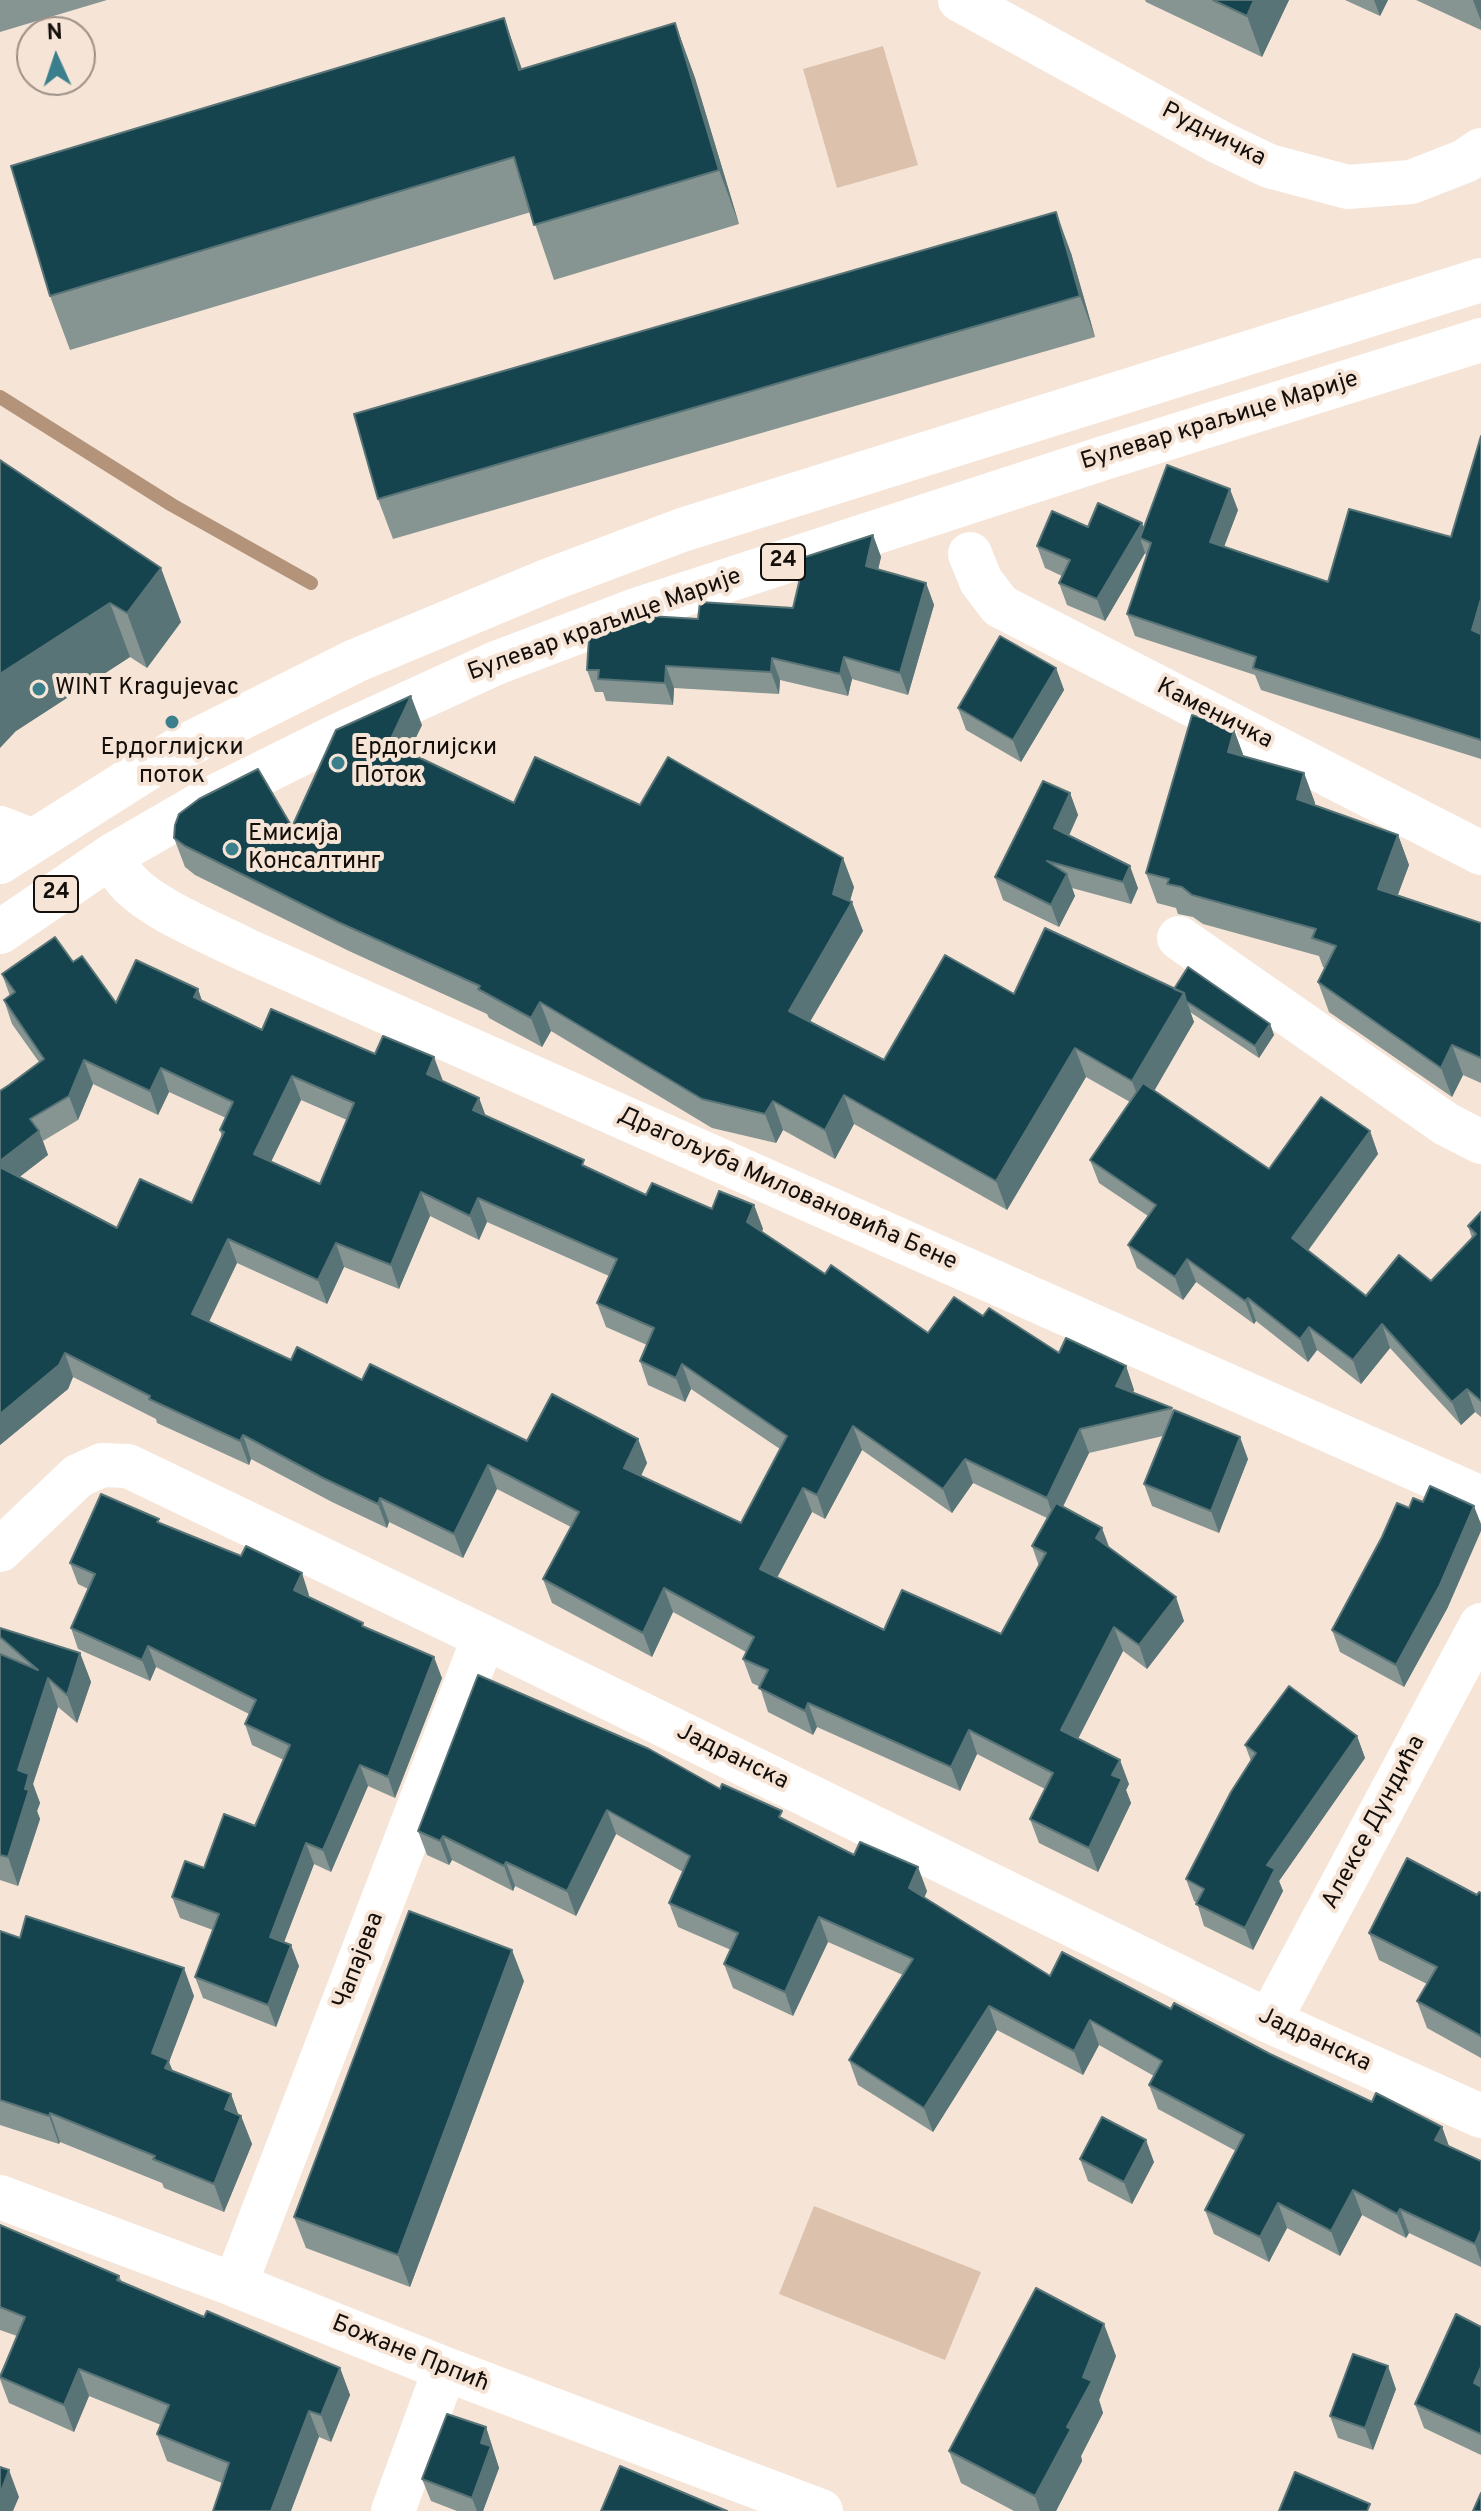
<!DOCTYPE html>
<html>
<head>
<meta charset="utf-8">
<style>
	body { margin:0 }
	#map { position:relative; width:1481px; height:2511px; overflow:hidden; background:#f6e5d7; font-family:Overpass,sans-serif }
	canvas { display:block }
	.north { position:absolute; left:16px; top:16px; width:80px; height:80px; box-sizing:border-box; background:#f6e5d7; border:2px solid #9c8f85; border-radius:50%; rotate:357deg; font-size:22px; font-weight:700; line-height:32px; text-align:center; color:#150f0b }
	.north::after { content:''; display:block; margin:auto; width:28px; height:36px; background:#3b7f8d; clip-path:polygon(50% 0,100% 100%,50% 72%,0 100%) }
</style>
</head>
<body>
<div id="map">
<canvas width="1481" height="2511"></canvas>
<div class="north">N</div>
</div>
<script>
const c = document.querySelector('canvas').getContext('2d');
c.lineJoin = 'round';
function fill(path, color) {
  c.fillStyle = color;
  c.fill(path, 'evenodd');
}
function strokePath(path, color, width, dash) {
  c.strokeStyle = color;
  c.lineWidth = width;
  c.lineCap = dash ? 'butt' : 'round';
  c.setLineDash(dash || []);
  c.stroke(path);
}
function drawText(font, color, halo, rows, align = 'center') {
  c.font = font + ' Overpass,sans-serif';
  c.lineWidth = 8;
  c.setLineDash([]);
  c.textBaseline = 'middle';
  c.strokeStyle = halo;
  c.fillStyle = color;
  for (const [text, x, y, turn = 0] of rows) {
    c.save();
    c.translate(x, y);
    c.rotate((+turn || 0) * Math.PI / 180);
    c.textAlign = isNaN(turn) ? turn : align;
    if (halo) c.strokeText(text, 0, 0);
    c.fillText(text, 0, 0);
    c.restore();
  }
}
fill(new Path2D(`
	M883 46 918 165 837 188 803 69Z
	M814 2206 981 2272 945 2360 779 2294Z`), '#dcc2ac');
strokePath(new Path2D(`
	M0 397 172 505 311 583`), '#b3947b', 14);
strokePath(new Path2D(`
	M960 0 1219 142 1269 166 1348 187 1411 182 1465 161 1481 150
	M970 554 981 581 1000 606 1481 853
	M0 828 31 840
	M113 855C116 862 119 871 124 877 146 907 213 933 246 950L1481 1498
	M1179 938 1446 1124 1481 1142
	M0 1550 78 1476 102 1465 128 1466 484 1637 1269 2021 1481 2116
	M1269 2021 1481 1625
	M0 2197 235 2285 445 2369 821 2511
	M235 2285 484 1637
	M393 2511 445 2369`), '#fff', 44);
strokePath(new Path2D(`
	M0 862 177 750 355 661 549 580 682 530 1481 280
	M0 932 113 855 208 800 341 734 496 663 633 611 1104 458 1481 340`), '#fff', 44);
fill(new Path2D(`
	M0 0H107L0 32Z
	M1145 0H1289L1262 57 1146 2Z
	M1345 0H1388L1380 16Z
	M1416 0H1481V30Z
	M504 18 522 69 675 23 695 78 739 224 554 280 531 212 70 350 50 296Z
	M1071 253 1095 337 393 539 378 499Z
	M1481 436V759L1261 690 1255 675 1135 636 1127 614 1147 557 1145 553 1105 621 1067 605 1059 583 1062 576 1045 568 1037 546 1088 527 1144 528 1238 510 1224 546 1328 582 1451 537Z
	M0 460 181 622 147 668 130 657 16 731Z
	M873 535 881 557 878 569 926 583 934 605 908 695 852 679 848 696 780 680 779 694 674 688 673 705 606 701 603 692H595L587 670 601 636 698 619 793 608Z
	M1056 668 1064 690 1021 762 966 730 958 708Z
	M422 725 409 752 514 803 640 805 854 887 850 901 863 931 810 1022 884 1060 1014 994 1174 989 1270 1024 1274 1035 1259 1058 1190 1012 1194 1022 1154 1091 1269 1169 1370 1131 1378 1154 1308 1251 1366 1296 1431 1281 1472 1238 1468 1226 1481 1212V1417L1475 1412 1461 1425 1390 1348 1361 1384 1317 1350 1308 1362 1256 1321 1254 1324 1196 1282 1183 1300 1137 1268 1128 1245 1148 1216 1099 1183 1090 1160 1130 1102 1086 1077 1007 1210 854 1124 835 1159 783 1130 776 1143 712 1128 551 1031 542 1047 489 1018 487 1014 349 951 195 875 185 867 174 838 292 827Z
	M1234 730 1244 757 1304 773 1315 803 1314 805 1398 835 1409 865 1397 896 1481 923V1083L1463 1075 1452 1097 1329 1012 1318 982 1325 968 1323 967 1319 956 1203 924 1193 917 1178 914 1176 908 1157 903 1146 873Z
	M1070 793 1078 815 1069 836 1138 888 1131 904 1072 888 1075 896 1059 927 1003 900 995 877Z
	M73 962 116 1003 198 989 202 1001 262 1030 375 1054 443 1081 479 1098 485 1115 586 1167 646 1195 712 1209 754 1205 763 1229 761 1232 825 1274 928 1333 983 1316 1059 1353 1126 1366 1134 1390 1133 1392 1172 1408 1173 1411 1248 1459 1219 1533 1152 1506 1144 1484 1163 1436 1089 1453 1063 1507 1110 1548 1184 1621 1147 1669 1123 1651 1078 1739 1129 1784 1126 1790 1131 1803 1098 1872 1039 1843 1030 1819 1045 1789 977 1754 960 1791 817 1727 813 1735 768 1712 760 1687 752 1683 743 1659 746 1652 673 1612 652 1657 552 1603 543 1579 571 1527 497 1489 463 1558 389 1522 387 1528 332 1502 251 1459 249 1465 157 1423 156 1419 73 1377 68 1389 0 1445 9 1085 39 1062 12 1024 4 1000 10 996 2 974ZM93 1084 158 1115 169 1092 226 1118 220 1130 222 1137 192 1203 117 1228 19 1177 48 1155 43 1141 78 1120ZM301 1100 347 1120 320 1184 271 1162ZM430 1216 479 1240 487 1222 609 1276 597 1303 606 1327 647 1345 640 1361 648 1385 685 1402 691 1389 780 1449 741 1523 641 1476 647 1463 638 1439 527 1441 362 1380 291 1360 209 1322 237 1263 327 1304 344 1267 399 1289ZM862 1450 952 1513 973 1483 1047 1518 1032 1546 1039 1566 1001 1634 884 1630 777 1577 812 1512 825 1519Z
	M160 1524 309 1595 308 1597 365 1627 442 1678 395 1798 368 1786 331 1872 314 1864 284 1942 299 1966 276 2027 203 1998 195 1977 213 1930 180 1918 172 1897 204 1868 255 1826 284 1760 252 1745 245 1724 249 1714 156 1667 150 1681 78 1649 71 1628 88 1589 78 1584 70 1563Z
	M1448 1607 1404 1687 1340 1652 1332 1630Z
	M0 1628 80 1653 91 1682 77 1723 58 1707 33 1784 40 1803 37 1811 40 1819 18 1886 0 1880Z
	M1357 1736 1365 1758 1279 1881 1283 1891 1253 1950 1204 1926 1197 1903 1194 1901 1186 1879 1251 1761 1245 1745Z
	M720 1789 927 1891 924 1898 1050 1976 1171 2009 1372 2102 1442 2127 1449 2146 1481 2161V2267L1409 2233 1406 2238 1362 2215 1340 2256 1287 2228 1269 2262 1214 2234 1205 2210 1236 2151 1158 2109 1149 2085 1154 2076 1099 2045 1083 2075 997 2030 933 2132 858 2085 849 2060 903 1975 828 1942 793 2016 733 1988 724 1964 731 1950 678 1927 669 1903 683 1872 616 1834 576 1916 515 1886 513 1891 452 1860 449 1865 427 1855 418 1831Z
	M1481 1893V2058L1427 2028 1417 2001 1427 1984 1379 1960 1369 1933Z
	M0 1931 194 1996 169 2062 173 2071 231 2094 238 2114 241 2116 252 2144 224 2212 164 2188 162 2183 60 2142 59 2144 0 2125Z
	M524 1981 410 2287 306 2248 294 2217Z
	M1080 2159 1154 2162 1132 2204 1088 2181Z
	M0 2225 119 2276 122 2282 204 2317 340 2368 350 2395 331 2442 319 2437 222 2483 167 2461 157 2434 161 2425 89 2396 74 2432 9 2403 0 2379V2374L17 2336 0 2330Z
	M1481 2327V2455L1424 2428 1415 2404Z
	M1116 2356 1099 2400 1103 2413 1081 2456 1082 2461 1056 2511H1014L961 2483 949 2451Z
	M1396 2389 1373 2450 1338 2438 1330 2416Z
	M486 2427 499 2468 483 2511H457L431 2501 422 2479Z`), '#869492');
fill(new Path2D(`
	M1254 0H1289L1262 57 1247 16Z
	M1374 0H1388L1380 16Z
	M1473 0H1481V21Z
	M504 18 523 73 519 70Z
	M675 23 695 78 739 224 719 170Z
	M1056 212 1071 253 1095 337 1080 296Z
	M1230 489 1238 510 1218 563 1210 542Z
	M1142 523 1149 542 1140 538 1145 553 1105 621 1097 599Z
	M873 535 881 557 874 588 866 566Z
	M161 568 181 622 147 668 127 613Z
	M926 583 934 605 908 695 900 673Z
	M1481 599V646L1472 630Z
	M110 603 130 657 16 731 0 748V674Z
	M844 657 852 679 848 696 840 674Z
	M772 658 780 680 779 694 771 672Z
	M666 666 674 688 673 705 665 683Z
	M1056 668 1064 690 1021 762 1013 740Z
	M411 696 422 725 399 772 389 743Z
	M1234 730 1245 760 1228 752Z
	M1304 773 1315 803 1307 828 1297 799Z
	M1070 793 1078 815 1062 850 1054 828Z
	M1398 835 1409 865 1389 919 1378 889Z
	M843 858 854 887 847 911 852 902 863 931 799 1040 789 1011 833 894Z
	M1130 866 1138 888 1131 904 1123 882Z
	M1067 874 1075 896 1059 927 1051 905Z
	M198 989 206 1013 194 997Z
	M1184 993 1194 1022 1143 1110 1132 1081Z
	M540 1002 551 1031 542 1047 531 1018Z
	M1270 1024 1274 1035 1259 1058 1255 1046Z
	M1452 1045 1463 1075 1452 1097 1441 1068Z
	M1075 1048 1086 1077 1007 1210 996 1181Z
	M434 1057 443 1081 435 1098 427 1074Z
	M84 1060 93 1084 78 1120 69 1096Z
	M161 1068 169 1092 158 1115 150 1091Z
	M292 1076 301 1100 263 1178 254 1154Z
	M844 1095 854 1124 835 1159 825 1130Z
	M479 1098 488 1122 473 1110Z
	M773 1101 783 1130 776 1143 765 1114Z
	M39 1131 48 1155 4 1189 0 1179V1161Z
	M1370 1131 1378 1154 1300 1261 1292 1238Z
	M421 1192 430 1216 399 1289 391 1265Z
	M478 1198 487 1222 479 1240 470 1216Z
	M754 1205 763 1229 756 1246 747 1222Z
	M228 1239 237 1263 201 1338 192 1314Z
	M336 1243 344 1267 327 1304 318 1280Z
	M1187 1259 1196 1282 1183 1300 1175 1277Z
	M1248 1298 1256 1321 1254 1324 1245 1301Z
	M1382 1324 1390 1348 1361 1384 1353 1360Z
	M1309 1327 1317 1350 1308 1362 1300 1339Z
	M65 1353 73 1377 68 1389 0 1445V1414Z
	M682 1364 691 1389 685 1402 676 1378Z
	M1126 1366 1134 1390 1125 1410 1116 1386Z
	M1467 1389 1475 1412 1461 1425 1452 1402Z
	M853 1426 862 1450 825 1519 817 1495Z
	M1080 1429 1089 1453 1055 1522 1047 1498Z
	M243 1435 251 1459 249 1465 240 1441Z
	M1240 1437 1248 1459 1219 1533 1211 1511Z
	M638 1439 647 1463 633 1492 624 1468Z
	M965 1459 973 1483 952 1513 943 1489Z
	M488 1465 497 1489 463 1558 454 1534Z
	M803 1488 812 1512 769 1593 760 1569Z
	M380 1498 389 1522 387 1528 378 1504Z
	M1474 1506 1481 1524V1531L1448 1607 1404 1687 1396 1665Z
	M1102 1528 1111 1552 1096 1538Z
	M302 1573 309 1595 301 1611 294 1590Z
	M664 1588 673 1612 652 1657 643 1633Z
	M1176 1597 1184 1621 1147 1669 1139 1645Z
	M1114 1627 1123 1651 1070 1754 1061 1730Z
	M148 1646 156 1667 150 1681 142 1660Z
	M80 1653 91 1682 77 1723 67 1695Z
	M434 1657 442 1678 395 1798 388 1777Z
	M48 1678 58 1707 33 1784 40 1803 37 1811 40 1819 18 1886 8 1857 18 1770Z
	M808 1703 817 1727 813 1735 805 1711Z
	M969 1730 977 1754 960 1791 951 1767Z
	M1357 1736 1365 1758 1279 1881 1283 1891 1253 1950 1245 1928 1267 1865Z
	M1120 1760 1129 1784 1126 1790 1131 1803 1098 1872 1089 1848 1112 1775Z
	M360 1765 368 1786 331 1872 323 1850Z
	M607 1810 616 1834 576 1916 567 1891Z
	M443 1836 452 1860 449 1865 440 1841Z
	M306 1843 314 1864 278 1958 270 1937Z
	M506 1862 515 1886 513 1891 504 1866Z
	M918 1867 927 1891 918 1913 909 1888Z
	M819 1917 828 1942 793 2016 785 1992Z
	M291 1945 299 1966 276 2027 268 2005Z
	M512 1950 524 1981 410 2287 398 2255Z
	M184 1968 194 1996 169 2062 179 2089 152 2053Z
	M989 2006 997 2030 933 2132 924 2108Z
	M1090 2020 1099 2045 1083 2075 1074 2051Z
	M231 2094 240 2119 241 2116 252 2144 224 2212 214 2184 225 2109Z
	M50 2113 60 2142 59 2144 49 2116Z
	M1442 2127 1451 2152 1435 2140Z
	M1146 2140 1154 2162 1132 2204 1124 2182Z
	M1353 2190 1362 2215 1340 2256 1331 2231Z
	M1278 2203 1287 2228 1269 2262 1260 2237Z
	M1400 2209 1409 2233 1406 2238 1397 2214Z
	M1481 2230V2262L1475 2244Z
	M1104 2324 1116 2356 1099 2400 1103 2413 1081 2456 1082 2461 1056 2511H1040L1035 2496 1067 2427 1083 2377Z
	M1388 2366 1396 2389 1373 2450 1365 2428Z
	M1481 2367V2404L1474 2383Z
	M340 2368 350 2395 331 2442 321 2415Z
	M79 2369 89 2396 74 2432 64 2405Z
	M309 2411 319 2437 291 2511H271Z
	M486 2427 499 2468 483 2511H477L472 2498 481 2443Z
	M9 2470 19 2497 13 2511H0V2494Z`), '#597477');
const building = new Path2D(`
	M1213 0H1254L1247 16Z
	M504 18 519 70 675 23 719 170 534 225 514 157 50 296 11 166Z
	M1056 212 1080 296 378 499 354 414Z
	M1481 436V599L1472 630 1481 634V740L1253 668 1256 657 1127 614 1151 543 1140 538 1167 465 1230 489 1210 542 1328 582 1349 509 1451 537Z
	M0 460 161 568 127 613 110 603 0 674Z
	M1098 503 1142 523 1097 599 1059 583 1070 560 1037 546 1052 511 1088 527Z
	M873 535 866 566 926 583 900 673 844 657 840 674 772 658 771 672 666 666 665 683 598 679 599 670H587L589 636H601L609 622 633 615 698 619 700 602 793 608 805 557Z
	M1000 636 1056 668 1013 740 958 708Z
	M411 696 389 743 514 803 535 757 640 805 668 757 843 858 833 894 852 902 789 1011 884 1060 945 955 1014 994 1045 928 1184 993 1132 1081 1075 1048 996 1181 844 1095 825 1130 773 1101 765 1114 702 1099 540 1002 531 1018 478 989 480 986 338 922 185 846 174 838 175 825 179 814 199 799 258 769 292 827 336 730Z
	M1192 715 1218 722 1234 730 1228 752 1304 773 1297 799 1398 835 1378 889 1481 923V1058L1452 1045 1441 1068 1318 982 1336 946 1312 938 1316 929 1192 895 1182 887 1167 884 1169 879 1146 873Z
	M1043 781 1070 793 1054 828 1130 866 1123 882 1047 861 1067 874 1051 905 995 877Z
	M55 937 73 962 82 956 116 1003 136 960 198 989 194 997 262 1030 271 1009 375 1054 383 1036 434 1057 427 1074 479 1098 473 1110 584 1160 582 1165 646 1195 652 1183 712 1209 719 1191 754 1205 747 1222 825 1274 831 1265 928 1333 954 1297 983 1316 989 1308 1059 1353 1066 1338 1126 1366 1116 1386 1172 1408 1080 1429 1047 1498 965 1459 943 1489 853 1426 817 1495 803 1488 760 1569 884 1630 902 1590 1001 1634 1046 1553 1032 1546 1056 1503 1102 1528 1096 1538 1176 1597 1139 1645 1114 1627 1061 1730 1120 1760 1112 1775 1122 1779 1089 1848 1030 1819 1053 1773 969 1730 951 1767 808 1703 805 1711 759 1688 768 1670 743 1659 754 1637 664 1588 643 1633 543 1579 579 1512 488 1465 454 1534 380 1498 378 1504 323 1478 243 1435 240 1441 149 1399 150 1396 65 1353 59 1365 0 1414V1167L117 1228 140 1179 192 1203 224 1132 220 1130 233 1102 161 1068 150 1091 84 1060 69 1096 30 1119 39 1131 0 1161V1091L9 1085 44 1059 4 1000 15 992 2 974ZM292 1076 354 1103 320 1184 254 1154ZM421 1192 470 1216 478 1198 617 1259 597 1303 654 1328 640 1361 676 1378 682 1364 787 1436 741 1523 624 1468 638 1439 552 1394 527 1441 370 1364 362 1380 297 1347 291 1360 192 1314 228 1239 318 1280 336 1243 391 1265Z
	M1188 967 1270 1024 1255 1046 1186 1001 1184 993 1174 989Z
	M1143 1083 1269 1169 1321 1097 1370 1131 1292 1238 1366 1296 1399 1255 1431 1281 1476 1234 1468 1226 1481 1212V1401L1467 1389 1452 1402 1382 1324 1353 1360 1309 1327 1300 1339 1248 1298 1245 1301 1187 1259 1175 1277 1128 1245 1156 1205 1090 1160Z
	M1174 1410 1240 1437 1211 1511 1144 1484Z
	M1430 1486 1474 1506 1440 1585 1396 1665 1332 1630 1382 1537 1397 1503 1409 1508 1413 1498 1423 1502Z
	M101 1494 159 1519 157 1522 241 1556 246 1546 302 1573 294 1590 363 1623 362 1626 434 1657 388 1777 360 1765 323 1850 306 1843 270 1937 291 1945 268 2005 195 1977 219 1914 172 1897 185 1861 204 1868 224 1814 255 1826 290 1745 245 1724 256 1700 148 1646 142 1660 71 1628 95 1574 70 1563Z
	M0 1628 80 1653 67 1695 48 1678 18 1770 29 1774 25 1789 29 1790 8 1857 0 1855V1654L38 1670 0 1637Z
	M478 1675 649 1749 720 1789 722 1784 782 1811 779 1817 854 1855 860 1842 918 1867 909 1888 1050 1976 1062 1952 1171 2009 1174 2003 1270 2054 1372 2102 1376 2093 1442 2127 1435 2140 1481 2161V2230L1475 2244 1400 2209 1397 2214 1353 2190 1331 2231 1278 2203 1260 2237 1205 2210 1244 2135 1149 2085 1162 2061 1090 2020 1074 2051 989 2006 924 2108 849 2060 913 1959 819 1917 785 1992 724 1964 738 1933 669 1903 690 1856 607 1810 567 1891 506 1862 504 1866 443 1836 440 1841 418 1831Z
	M1289 1686 1357 1736 1267 1865 1275 1869 1245 1928 1196 1904 1204 1889 1186 1879 1231 1792 1256 1753 1245 1745Z
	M1407 1858 1477 1895 1479 1892 1481 1893V2036L1417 2001 1437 1967 1369 1933Z
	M409 1911 512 1950 398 2255 294 2217Z
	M26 1916 184 1968 152 2053 169 2060 165 2068 231 2094 225 2109 241 2116 214 2184 153 2159 155 2156 50 2113 49 2116 0 2100V1931L20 1938Z
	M1102 2117 1146 2140 1124 2182 1080 2159Z
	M0 2225 119 2276 117 2280 204 2317 207 2311 340 2368 321 2415 309 2411 271 2511H213L229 2463 157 2434 169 2405 79 2369 64 2405 0 2377 25 2317 0 2307Z
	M1036 2288 1104 2324 1083 2377 1092 2381 1067 2427 1071 2429 1035 2496 949 2451Z
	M1456 2314 1481 2327V2367L1474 2383 1481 2387V2434L1415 2404Z
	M1353 2354 1388 2366 1365 2428 1330 2416Z
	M447 2414 486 2427 481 2443 491 2446 472 2498 422 2479Z
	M620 2466 727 2511H601Z
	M0 2467 9 2470 0 2494Z
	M1295 2472 1370 2504 1367 2511H1279Z
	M1481 2493V2511H1473Z`);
fill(building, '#16444e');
strokePath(building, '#597477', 2);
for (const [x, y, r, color] of [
	[39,689,8,"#3b7f8d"],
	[172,722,8,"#3b7f8d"],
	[338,763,8,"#3b7f8d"],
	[232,849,8,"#3b7f8d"]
]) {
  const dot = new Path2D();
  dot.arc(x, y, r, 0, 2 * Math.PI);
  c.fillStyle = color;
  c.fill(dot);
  strokePath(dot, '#f6e5d7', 3);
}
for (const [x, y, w] of [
	[783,562,44],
	[56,894,44]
]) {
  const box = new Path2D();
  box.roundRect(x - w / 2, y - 18, w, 36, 6);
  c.fillStyle = '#f6e5d7';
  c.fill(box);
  strokePath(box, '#150f0b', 2);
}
drawText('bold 22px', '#150f0b', null, [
	["24",783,562],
	["24",56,894]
]);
drawText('24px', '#150f0b', '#f6e5d7', [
	["Рудничка",1213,136,27],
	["Булевар краљице Марије",1220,422,-17],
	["Булевар краљице Марије",605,626,-20],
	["Каменичка",1214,715,27],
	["Драгољуба Миловановића Бене",787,1190,24],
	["Јадранска",732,1758,26],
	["Алексе Дундића",1375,1823,-62],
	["Чапајева",360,1961,-69],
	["Јадранска",1314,2041,25],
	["Божане Прпић",410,2355,22]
]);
drawText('24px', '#150f0b', '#f6e5d7', [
	["WINT Kragujevac",55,689],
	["Ердоглијски",172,749,"center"],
	["поток",172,777,"center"],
	["Ердоглијски",354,749],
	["Поток",354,777],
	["Емисија",248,835],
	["Консалтинг",248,863]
], 'left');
</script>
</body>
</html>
